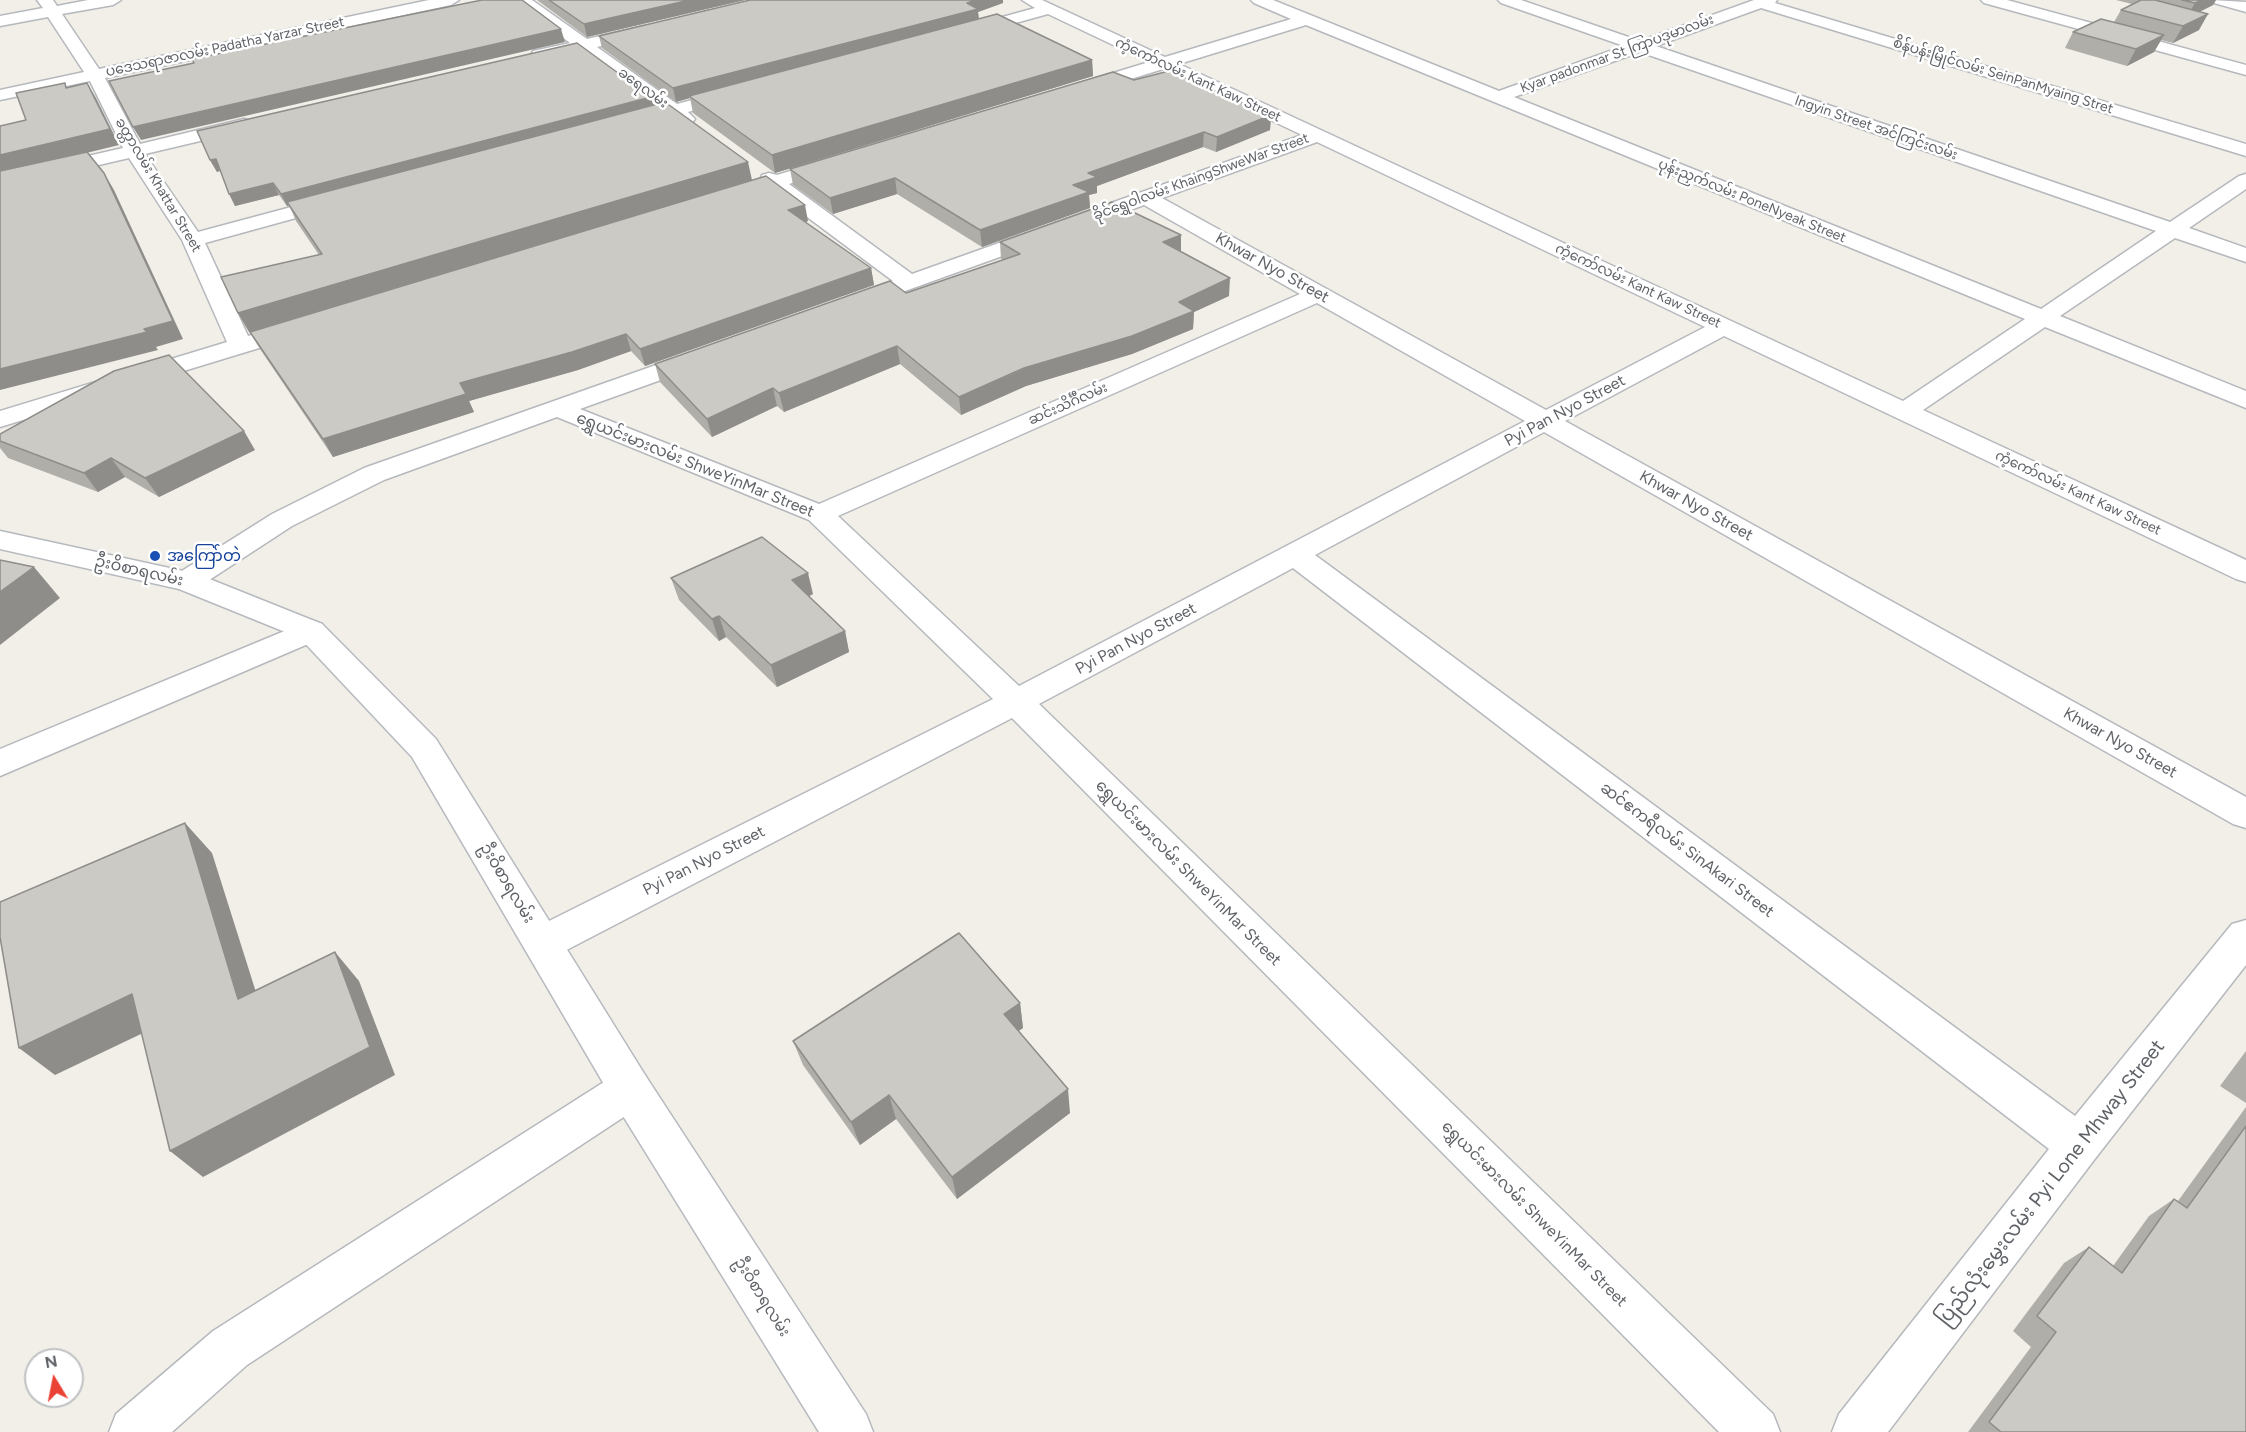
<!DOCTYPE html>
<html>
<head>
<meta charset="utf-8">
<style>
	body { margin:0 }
	#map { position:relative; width:2246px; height:1432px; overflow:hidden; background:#f1efe8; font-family:Figtree,sans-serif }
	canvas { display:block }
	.north { position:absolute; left:24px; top:1348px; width:60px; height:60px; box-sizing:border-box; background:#fff; border:2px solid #bfc1c3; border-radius:50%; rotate:350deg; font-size:16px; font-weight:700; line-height:24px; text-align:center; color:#5f6368 }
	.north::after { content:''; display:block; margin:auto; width:21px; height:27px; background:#ea4335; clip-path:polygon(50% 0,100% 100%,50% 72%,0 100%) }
</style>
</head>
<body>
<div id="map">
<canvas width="2246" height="1432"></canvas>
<div class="north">N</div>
</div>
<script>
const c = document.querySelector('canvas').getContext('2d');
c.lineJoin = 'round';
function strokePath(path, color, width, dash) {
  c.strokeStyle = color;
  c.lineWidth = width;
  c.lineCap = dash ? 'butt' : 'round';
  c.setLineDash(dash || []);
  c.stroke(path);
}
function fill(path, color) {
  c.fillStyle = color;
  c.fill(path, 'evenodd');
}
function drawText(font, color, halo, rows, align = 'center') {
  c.font = font + ' Figtree,"Noto Sans Myanmar",sans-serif';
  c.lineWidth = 5;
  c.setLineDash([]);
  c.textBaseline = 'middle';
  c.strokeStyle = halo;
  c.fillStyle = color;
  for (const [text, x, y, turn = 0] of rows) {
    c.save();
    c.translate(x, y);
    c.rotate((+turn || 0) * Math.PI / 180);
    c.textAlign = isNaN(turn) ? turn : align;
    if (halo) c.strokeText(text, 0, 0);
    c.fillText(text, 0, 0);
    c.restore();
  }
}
const minor = new Path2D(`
	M37 0H53L57 6 88 0H121L113 5 62 14 99 69 429 0H459L451 5 105 78 140 144 244 119 251 121 253 125 251 129 145 154 198 232 336 195 343 197 346 201 343 205 205 243 248 336 297 322 305 324 309 329 305 334 0 427V411L227 342 182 240 129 158 0 188V176L123 148 90 81 0 100V90L84 72 48 17 0 26V16L43 8Z
	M514 0H532L587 39 644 26 650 28 652 31 650 34 597 47 677 104 733 89 739 90 742 94 739 98 688 112 695 119 692 123H680L671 117 632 128 625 126 623 122 625 118 660 109 581 50 539 60 533 59 531 55 533 51 570 43Z
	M1022 0H1042L1165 57 1291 19 1254 3 1251 0H1273L1499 91 1624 46 1501 3 1498 0H1521L1640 41 1754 0H1777L1775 3 2246 144V156L1761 8 1656 46 2170 222 2239 176 2246 174V189L2189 228 2246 248V262L2175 238 2060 316 2246 391V408L2045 327 1923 410 2246 560V582L2236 579 1724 336 1565 421 2246 797V828L2233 824 1544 432 1315 555 2075 1116 2232 924 2246 920V965L2094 1160 1888 1432H1832L1839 1414 2049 1149 1293 568 1039 704 1773 1414 1780 1432H1719L1012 718 557 955 543 959 529 955 524 943 529 931 993 699 809 520 557 417 384 480 292 526 197 588 187 591 177 588 172 581 177 574 272 514 364 468 690 353 699 351 708 353 711 358 708 363 580 409 819 504 1300 294 1144 205 855 309 847 307 844 302 847 297 893 281 771 190 730 202 723 200 720 196 723 192 760 180 762 175 769 173 777 175 833 158 840 160 843 164 840 168 789 184 912 274 1302 135 1163 69 1086 93H1074L1071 89 1074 85 1149 62 1048 14 965 37 957 32 959 29 1035 8ZM1306 25 2025 319 1903 401 1179 64ZM1640 52 2156 231 2041 309 1514 97ZM1317 142 1705 327 1546 410 1162 198ZM1317 303 1525 421 1019 686 838 516Z
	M1981 0H2007L2246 65V75L1984 3Z
	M2211 0 2246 2V12L2214 3Z
	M311 620 322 624 326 631 322 638 0 776V749Z
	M630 1069 645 1075 651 1089 645 1103 247 1365 172 1432H109L116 1414 213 1331 615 1075Z`);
const secondary = new Path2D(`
	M0 531 197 574 322 624 436 739 645 1075 866 1414 873 1432H819L615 1103 412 757 300 638 179 589 0 549Z`);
strokePath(minor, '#b5b8bc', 3);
strokePath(secondary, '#b6babf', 3);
fill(minor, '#fff');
fill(secondary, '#fff');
fill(new Path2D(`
	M537 0H745L587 37Z
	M2116 0H2216L2213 5 2200 12 2199 30 2173 43 2161 40 2154 52 2127 66 2065 48 2073 32 2114 22 2121 10 2132 4Z
	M1003 3 978 12 979 19 1092 60 1093 76 775 173 693 113 690 98 676 102 602 48 599 36Z
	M1134 80 1271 115 1270 130 1216 152 1203 147 1097 186V193L1089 195 1090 208 982 247 897 194 833 214 793 185 790 169Z
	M651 97 653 106 752 180 808 221 806 222 871 268 874 285 645 366 631 351 578 370 469 401 474 412 333 457 260 349 238 313 319 255 296 221 289 205 287 206 279 195 235 206 220 171 217 172 210 160Z
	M1181 235V252L1229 296 1194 312 1193 329 1132 354 1026 386 961 415 900 364 784 412 777 406 712 437 660 382 655 364 906 293 1003 260 1001 259 1000 242Z
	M0 434 255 450 159 497 125 477 98 492 8 458 0 448Z
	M671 578 813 594 809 596 845 631 849 652 777 687 726 637 719 641 679 600Z
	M1020 1003 1023 1028 1018 1031 1070 1113 957 1199 896 1119 860 1145 803 1065 793 1041Z
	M2246 1051V1103L2220 1086Z
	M2246 1107V1432H1968L2031 1347 2013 1331 2064 1263 2089 1247 2113 1266 2149 1216 2174 1199 2178 1201Z`), '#afaea9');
fill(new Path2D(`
	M690 0H745L587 37 584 24Z
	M976 0H1003V3L978 12 979 21 689 96 690 98 676 102 673 88Z
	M2202 0H2216L2213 5 2186 18 2195 3Z
	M2208 14 2199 30 2173 43 2183 26Z
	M561 29 565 42 141 140 133 127Z
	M2164 35 2154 52 2127 66 2136 49Z
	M1092 60 1093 76 775 173 772 155Z
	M87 83 96 98 119 145 0 174V155Z
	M651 97 654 108 287 206 281 194Z
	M1271 115 1270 130 1216 152 1217 137Z
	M1204 132 1203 147 1097 186V193L1089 195 1090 208 982 247 980 230 1073 185 1088 173Z
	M216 159 222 170 217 172 210 160Z
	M748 162 752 180 249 332 238 313Z
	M104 173 114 190 183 339 156 347 158 350 0 390V369L144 329Z
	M895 178 897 194 833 214 830 198Z
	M273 183 279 195 235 206 229 194Z
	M805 205 808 221 791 227 788 210Z
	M1181 235V252L1163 242Z
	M871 268 874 285 645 366 640 349Z
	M1230 278 1229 296 1194 312 1193 329 1132 354 1026 386 961 415 959 397 1179 302Z
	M626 334 631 351 578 370 469 401 474 412 333 457 323 439 460 383Z
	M897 346 900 364 784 412 779 393Z
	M773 388 777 406 712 437 707 419Z
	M244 431 255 450 159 497 145 478Z
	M111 458 125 477 98 492 84 473Z
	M34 567 60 598 0 645V592Z
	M808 573 813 594 798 602 792 580Z
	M719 616 726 637 719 641 712 619Z
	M845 631 849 652 777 687 771 665Z
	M185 823 212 853 267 1027 238 999Z
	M335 952 359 981 395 1075 203 1177 170 1151Z
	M132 994 164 1023 55 1075 19 1048Z
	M1020 1003 1023 1028 1007 1039 1004 1014Z
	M1068 1089 1070 1113 957 1199 952 1177Z
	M889 1095 896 1119 860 1145 851 1122Z`), '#8f8d8a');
const building = new Path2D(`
	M482 0H522L561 29 133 127 109 81 194 63 192 59Z
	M549 0H690L584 24Z
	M750 0H976L967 3 978 9 673 88 599 36Z
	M2141 0H2155L2208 14 2183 26 2121 10Z
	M2182 0H2202L2195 3Z
	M997 14 1092 60 772 155 689 96Z
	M2101 19 2164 35 2136 49 2073 32Z
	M577 43 651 97 281 194 273 183 229 194 216 159 210 160 197 131Z
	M1169 71 1271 115 1217 137 1204 132 1088 173 1097 177 1073 185 1089 192 980 230 895 178 830 198 790 169 1113 72 1134 80Z
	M65 83 66 88 87 83 110 129 0 155V126L26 120 16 93Z
	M665 102 748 162 238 313 221 277 322 254 287 202Z
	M87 152 104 173 173 321 144 329 147 332 0 369V171Z
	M766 176 805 205 788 210 871 268 640 349 626 334 572 352 460 383 466 394 323 439 250 332Z
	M1112 202 1181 235 1163 242 1230 278 1179 302 1194 311 1132 336 1024 368 959 397 897 346 779 393 773 388 707 419 655 364 890 281 906 293 1020 254 1000 242Z
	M169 355 244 431 145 478 111 458 84 473 0 441V434L114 371Z
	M762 537 808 573 792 580 845 631 771 665 719 616 712 619 671 578Z
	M0 560 34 567 0 592Z
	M185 823 238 999 335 952 370 1047 170 1151 132 994 19 1048 0 937V902Z
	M959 933 1020 1003 1004 1014 1068 1089 952 1177 889 1095 851 1122 793 1041Z
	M2246 1126V1432H2001L1989 1422 2056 1332 2037 1316 2089 1247 2122 1273 2174 1199 2187 1208Z`);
fill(building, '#cccac5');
strokePath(building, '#8f8d8a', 1.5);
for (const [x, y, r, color] of [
	[155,556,6,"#1a4fb4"]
]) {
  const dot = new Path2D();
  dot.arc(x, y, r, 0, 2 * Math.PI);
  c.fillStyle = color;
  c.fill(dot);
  strokePath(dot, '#fff', 2);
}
drawText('14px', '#5f6368', '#fff', [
	["ပဒေသရာဇာလမ်း Padatha Yarzar Street",225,47,-12],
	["Kyar padonmar St ကြာပဒုမာလမ်း",1617,54,-20],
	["စိန်ပန်းမြိုင်လမ်း SeinPanMyaing Stret",2003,76,17],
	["ကံ့ကော်လမ်း Kant Kaw Street",1198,80,25],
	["ခရေလမ်း",643,88,36],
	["Ingyin Street အင်ကြင်းလမ်း",1876,128,19],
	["ခိုင်ရွှေဝါလမ်း KhaingShweWar Street",1201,177,-20],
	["ခတ္တာလမ်း Khattar Street",158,185,59],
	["ပုန်းညှက်လမ်း PoneNyeak Street",1752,201,22],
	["ကံ့ကော်လမ်း Kant Kaw Street",1638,286,25],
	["ဆင်းသိင်္ဂီလမ်း",1068,404,-24],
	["ကံ့ကော်လမ်း Kant Kaw Street",2078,493,25]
]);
drawText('16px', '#5f6368', '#fff', [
	["Khwar Nyo Street",1272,268,29],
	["Pyi Pan Nyo Street",1565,411,-28],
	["ရွှေယင်းမားလမ်း ShweYinMar Street",695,465,22],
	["Khwar Nyo Street",1696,506,29],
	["ဦးဝိစာရလမ်း",139,571,13],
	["Pyi Pan Nyo Street",1136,639,-28],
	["Khwar Nyo Street",2120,743,29],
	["ဆင်ဧကရီလမ်း SinAkari Street",1687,850,37],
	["Pyi Pan Nyo Street",704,861,-27],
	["ရွှေယင်းမားလမ်း ShweYinMar Street",1188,873,45],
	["ဦးဝိစာရလမ်း",507,883,59],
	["ရွှေယင်းမားလမ်း ShweYinMar Street",1534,1214,45],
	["ဦးဝိစာရလမ်း",762,1297,58]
]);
drawText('16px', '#164399', '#fff', [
	["အကြော်တဲ",167,556]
], 'left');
drawText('20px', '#5f6368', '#fff', [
	["ပြည်လုံးမွှေးလမ်း Pyi Lone Mhway Street",2051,1183,-52]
]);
</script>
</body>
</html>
